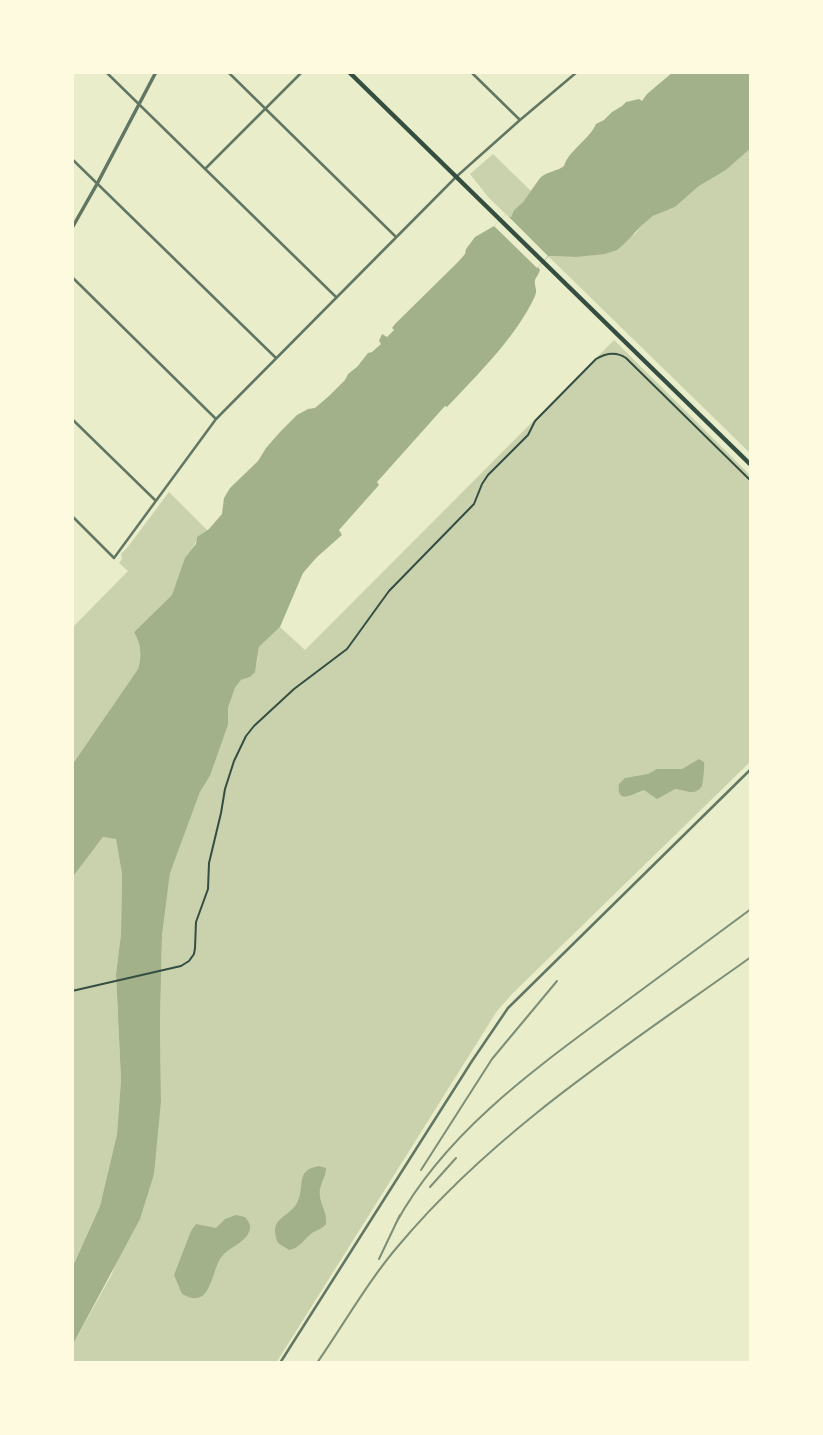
<!DOCTYPE html>
<html>
<head>
<meta charset="utf-8">
<style>
	body { margin:0 }
	#map { position:relative; width:823px; height:1435px; overflow:hidden; background:#e9edc9; font-family:Cabin,sans-serif }
	canvas { display:block }
	.frame { position:absolute; inset:0; border:74px solid #fefae0; pointer-events:none }
</style>
</head>
<body>
<div id="map">
<canvas width="823" height="1435"></canvas>
<div class="frame"></div>
</div>
<script>
const c = document.querySelector('canvas').getContext('2d');
c.lineJoin = 'round';
function fill(path, color) {
  c.fillStyle = color;
  c.fill(path, 'evenodd');
}
function strokePath(path, color, width, dash) {
  c.strokeStyle = color;
  c.lineWidth = width;
  c.lineCap = dash ? 'butt' : 'round';
  c.setLineDash(dash || []);
  c.stroke(path);
}
fill(new Path2D(`
	M751 148V454L548 256 576 257 635 234 641 226 653 216 675 207 699 186 726 170Z
	M493 154 531 191 523 202 514 210 511 217H509L489 198 470 174Z
	M614 340 751 476V761L512 994 497 1011 276 1363H72V1346L112 1274 161 1101 160 1024 162 936 170 872 200 792 210 776 228 725V708L235 688 241 680 250 677 257 663 259 647 280 627 305 650Z
	M169 492 207 530 198 537 172 595 134 632C141 644 142 656 138 669L72 765V628L128 571 119 563 122 559 121 554 127 548Z
	M103 837 116 838 122 874 121 934 116 974 121 1080 117 1134 100 1206 72 1268V878Z`), '#cad2ad');
fill(new Path2D(`
	M673 72H751V148L726 170 699 186 675 207 653 216 641 226 626 242 617 250 605 254 576 257 549 256 538 267 540 270C539 274 536 277 535 280 534 287 538 289 535 296 517 336 477 375 447 407L445 406 377 482 379 485 339 530 342 535 317 557 303 573 280 627 259 647 255 672 250 677 241 680 235 688 228 708V725L210 776 200 792 170 873 162 936 160 1024 161 1101 154 1174 140 1219 72 1346V1268L100 1206 117 1134 121 1080 116 974 121 934 122 874 116 839 103 837 72 878V765L138 669C142 656 141 644 134 632L172 595 185 558 196 544 197 537 209 529 222 514 224 498 230 488 258 461 266 448 280 432 297 415 308 409 315 408 329 396 345 380 348 374 357 367 368 353 372 352 381 344 379 341 382 334 387 337 394 330 392 328 395 324 458 262 465 254 466 249 475 237 494 226 506 214 509 217H511L514 210 523 202 540 178C547 171 556 172 564 166 569 150 589 140 596 124L604 120 612 112 622 106 626 102 639 99 642 101 647 94Z
	M699 759 704 762C705 765 703 783 702 786 694 797 687 790 675 789L657 799 644 790C634 793 616 806 619 784L625 778 648 774 657 769H682Z
	M319 1166 326 1168C326 1178 318 1186 320 1196 321 1207 327 1211 326 1224 322 1229 317 1230 312 1233 303 1240 300 1248 289 1250L278 1243C267 1216 290 1219 298 1201 305 1185 295 1170 319 1166Z
	M236 1215 245 1217C249 1222 252 1226 249 1232 245 1242 231 1247 224 1254 210 1266 214 1312 182 1294L174 1275 191 1231 196 1224 216 1228 225 1219Z`), '#a3b18a');
fill(new Path2D(`
	M506 214 548 256 537 268 494 226Z`), '#e9edc9');
strokePath(new Path2D(`
	M72 991 181 966 189 961 194 954 195 948 196 922 208 889 209 863 221 813 225 789 234 761 246 736 254 726 294 689 347 649 389 591 474 504 482 484 488 475 528 435 535 421 596 359C606 353 616 351 626 358L751 481`), '#344e41', 2);
strokePath(new Path2D(`
	M106 72 336 297
	M228 72 395 236
	M471 72 520 120
	M72 159 276 358
	M205 169 302 72
	M72 277 216 419
	M72 419 156 501
	M72 516 114 558 216 419 456 177 520 120 577 72
	M280 1363 472 1061 508 1008 751 769`), '#617663', 2.5);
strokePath(new Path2D(`
	M72 228 97 184 156 72`), '#617663', 3.5);
strokePath(new Path2D(`
	M349 72 751 465`), '#344e41', 4.5);
strokePath(new Path2D(`
	M421 1170 492 1059 557 981
	M430 1187 456 1158
	M396 1223C444 1135 529 1073 609 1014 656 979 704 944 751 909
	M379 1259 400 1215
	M317 1363C344 1324 368 1281 399 1245 497 1128 628 1045 751 957`), '#7c8e77', 2);
</script>
</body>
</html>
